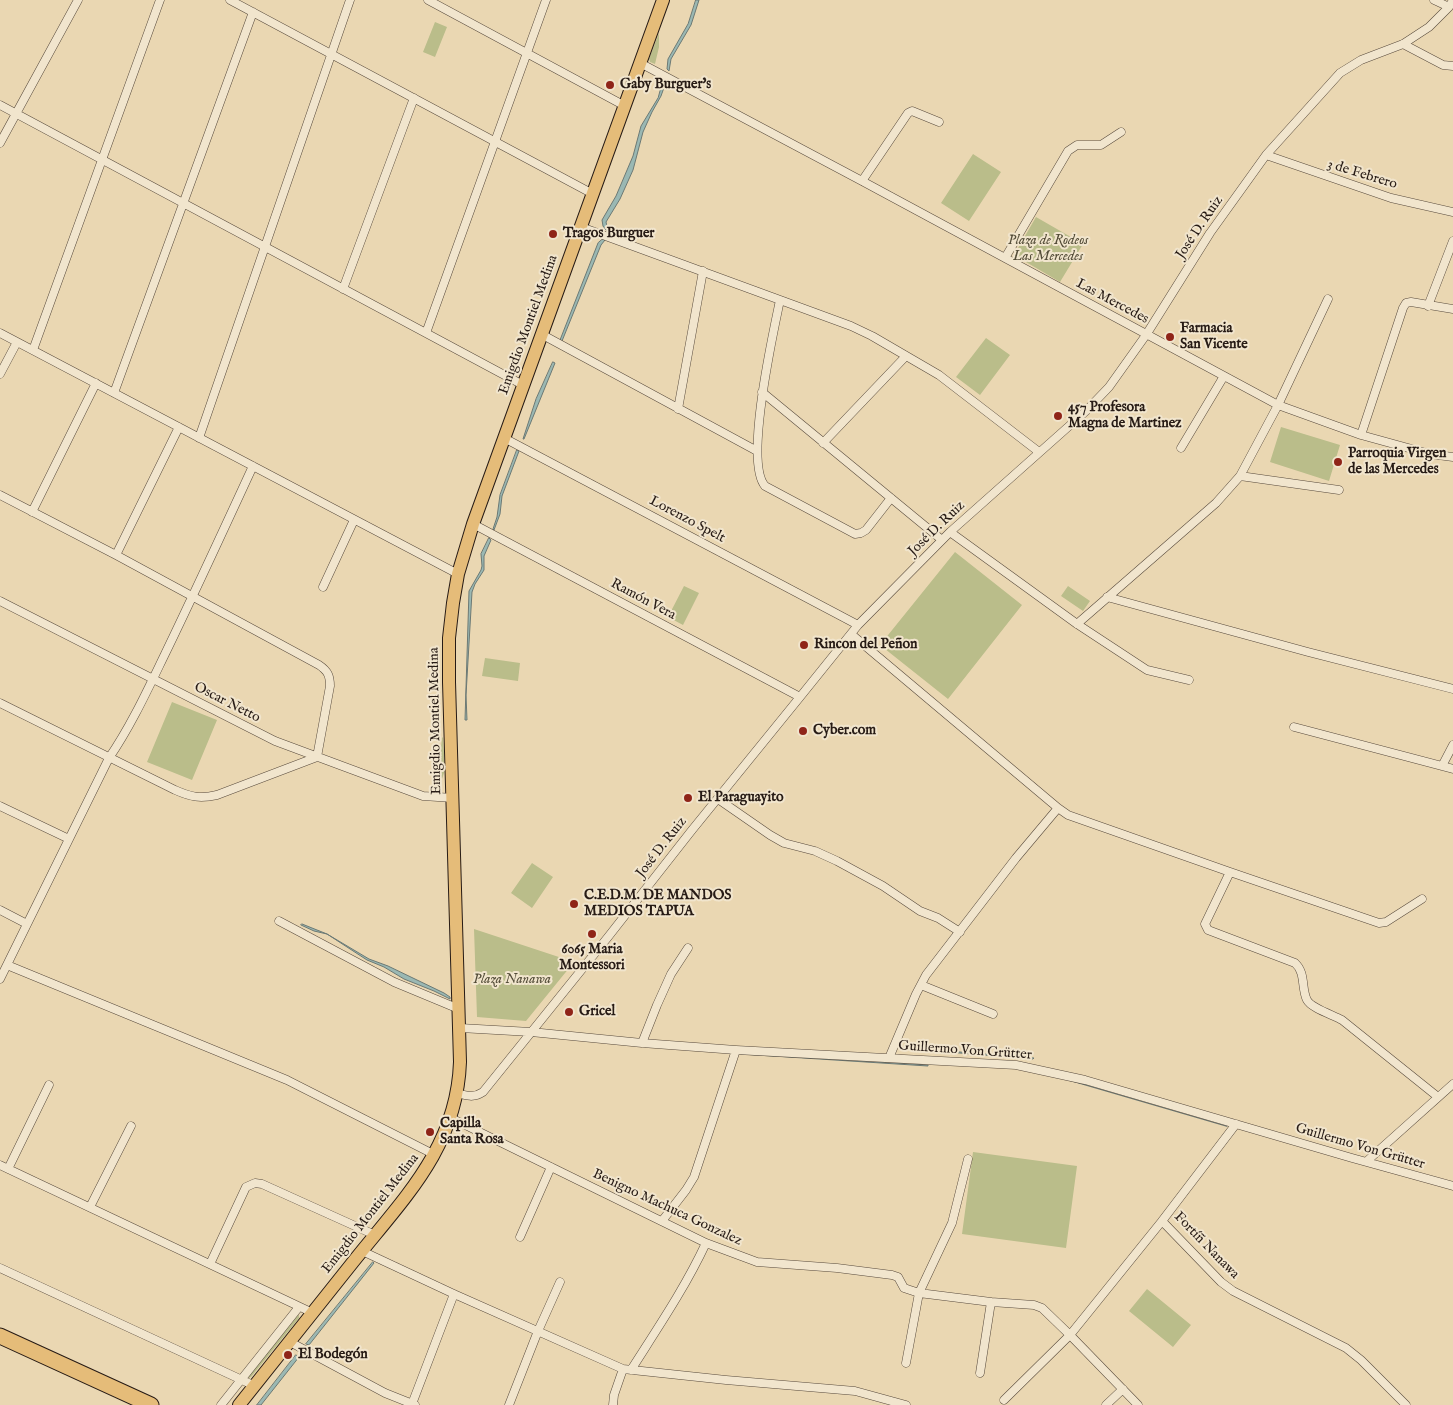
<!DOCTYPE html>
<html>
<head>
<meta charset="utf-8">
<style>
	body { margin:0 }
	canvas { display:block; background:#ead7b2 }
</style>
</head>
<body>
<canvas width="1453" height="1405"></canvas>
<script>
const c = document.querySelector('canvas').getContext('2d');
c.lineJoin = 'round';
function fill(path, color) {
  c.fillStyle = color;
  c.fill(path, 'evenodd');
}
function strokePath(path, color, width, dash) {
  c.strokeStyle = color;
  c.lineWidth = width;
  c.lineCap = dash ? 'butt' : 'round';
  c.setLineDash(dash || []);
  c.stroke(path);
}
function drawText(font, color, halo, rows, align = 'center') {
  c.font = font + ' "IM FELL English",serif';
  c.lineWidth = 4;
  c.setLineDash([]);
  c.textBaseline = 'middle';
  c.strokeStyle = halo;
  c.fillStyle = color;
  for (const [text, x, y, turn = 0] of rows) {
    c.save();
    c.translate(x, y);
    c.rotate((+turn || 0) * Math.PI / 180);
    c.textAlign = isNaN(turn) ? turn : align;
    if (halo) c.strokeText(text, 0, 0);
    c.fillText(text, 0, 0);
    c.restore();
  }
}
fill(new Path2D(`
	M435 22 447 27 435 57 423 52Z
	M659 33V47L655 64 650 62 649 59Z
	M973 154 1001 172 969 221 941 203Z
	M1036 217 1083 244 1060 282 1014 255Z
	M986 338 1010 355 980 395 956 377Z
	M1281 427 1340 445 1329 481 1270 462Z
	M955 552 1022 605 948 699 880 645Z
	M684 586 699 593 683 625 668 617Z
	M1068 586 1090 601 1083 611 1061 596Z
	M485 658 520 663 518 681 482 676Z
	M172 702 217 720 192 780 147 762Z
	M443 737 445 770 442 779 441 777 440 757 442 738Z
	M532 863 553 877 532 908 511 893Z
	M474 929 574 962 526 1021 477 1017Z
	M973 1152 1077 1166 1066 1248 962 1234Z
	M1147 1289 1191 1325 1173 1347 1129 1311Z
	M298 1315H299V1318L251 1377 249 1378 248 1376Z`), '#babd8a');
const water = new Path2D(`
	M696 0H699L691 25 671 59 669 71 667 69 668 59 688 24Z
	M663 81 666 82 661 96 652 112 643 132 633 170 620 199 606 222 608 231 605 229 603 226 602 220 616 196 633 156 641 126 658 98Z
	M603 239 605 240 601 245 562 341 560 340 598 243Z
	M553 362 555 363 524 439H523L536 399Z
	M517 450 519 451 502 496 500 514 494 530 493 529 497 517 500 495Z
	M489 538 491 540 484 556V570L475 584 472 592 466 695 467 720H465L469 591 481 570 482 566 481 554Z
	M302 924 327 934 369 959 388 966 444 993 450 997V999L434 991 404 979 384 967 367 960 327 934 314 931 301 925Z
	M898 1047 1034 1058 1033 1059 898 1048Z
	M742 1053 928 1065V1066L741 1054Z
	M1051 1075C1111 1089 1168 1109 1227 1125V1126Z
	M373 1262 374 1263 309 1345 306 1344Z
	M296 1355 299 1357 261 1405H257Z`);
fill(water, '#9ab8b3');
strokePath(water, '#6c7974', 1);
const street = new Path2D(`
	M230 0 593 194
	M428 0 625 106
	M1434 0 1449 7
	M1403 44 1443 65 1453 66
	M640 63 862 181 1278 405 1361 435 1430 454 1453 457
	M0 105 523 385
	M0 143 78 0
	M1266 155 1391 198 1453 212
	M862 181 908 113 912 111 939 122
	M581 227 851 326 872 336 939 375 1039 452
	M1005 258 1068 151 1077 145H1101L1121 132
	M343 289 414 98
	M780 300C773 334 744 462 765 486L855 534 861 533 866 530 891 498
	M1428 306 1453 241
	M0 333 458 574
	M426 333 546 0
	M541 334 757 451
	M33 350 160 0
	M0 374 17 342
	M762 392 942 540
	M114 393 253 12
	M678 409 703 271
	M1361 435 1403 308 1406 303 1411 302 1453 309
	M199 438 350 0
	M504 438 858 625
	M823 443 906 356
	M1181 448 1224 376
	M1240 476 1339 490
	M0 495 116 555 319 665C328 671 330 676 330 686L317 757 217 795C200 799 191 797 175 790L0 703
	M32 512 96 383
	M473 524 800 697
	M950 532 1077 624 1147 670 1189 680
	M116 555 179 427
	M323 587 354 520
	M1107 597 1308 652 1453 689
	M0 601 275 741 423 796 453 798
	M1077 624 1216 503 1240 476 1278 405 1328 299
	M851 634 1058 808 1068 815 1230 872 1379 923 1386 922 1422 899
	M1294 727 1453 769
	M1442 766 1453 745
	M718 799 770 835 784 843 815 851 837 861 883 886 920 911 938 918 960 932
	M0 806 69 839
	M1230 872 1205 924 1208 930 1295 963C1306 973 1301 988 1307 1000 1311 1008 1333 1015 1342 1020L1438 1097
	M0 910 27 924
	M279 921 394 982 459 1009
	M7 965 287 1080 435 1155
	M0 979 109 758C131 726 148 689 165 654 195 592 224 529 253 466
	M921 985 993 1014
	M460 1028 531 1032 642 1043 736 1050 1016 1065 1085 1080 1352 1158 1453 1186
	M642 1043 657 1005 671 974 688 948
	M889 1058 916 994 926 975 1016 858 1058 808
	M457 1093C467 1096 474 1098 483 1092L608 937 692 830 800 697 858 625 950 532 1086 411 1109 387 1146 335 1210 233 1266 155 1340 73 1361 60 1403 44 1429 27 1449 7 1453 0
	M451 1118 706 1243 757 1262 837 1268 892 1275 898 1277 904 1288 919 1293 991 1302 1034 1305 1042 1308 1070 1335 1138 1405
	M1236 1124 1162 1221 1221 1282 1233 1291 1346 1348 1361 1360 1406 1405
	M1367 1161 1453 1084
	M0 1165 313 1313
	M8 1169 49 1085
	M90 1207 131 1126
	M662 1221 686 1190 694 1177 736 1050
	M520 1237 551 1167
	M362 1251 454 1294 623 1369 726 1380 855 1391 906 1405
	M210 1264 246 1187 255 1183 262 1184 375 1235
	M0 1268 255 1386
	M290 1342 385 1393 415 1405
	M906 1363 919 1293 952 1223 968 1159
	M631 1370C657 1329 685 1288 706 1243
	M980 1373 991 1302
	M1004 1400 1070 1335 1162 1221
	M412 1404 454 1294
	M221 1405 299 1307
	M509 1405 538 1331 560 1282
	M613 1405 614 1395 623 1369
	M1106 1405 1123 1389`);
const primary = new Path2D(`
	M239 1405C277 1357 315 1310 353 1262 403 1199 457 1148 460 1062L449 682V638L453 603 458 574 473 524 663 0`);
const highway = new Path2D(`
	M0 1336 151 1405`);
strokePath(street, '#584a3c', 9);
strokePath(primary, '#271b15', 14);
strokePath(highway, '#271b15', 17);
strokePath(street, '#f1e5cd', 8);
strokePath(primary, '#e5bc79', 12);
strokePath(highway, '#e5bc79', 15);
for (const [x, y, r, color] of [
	[610,85,5,"#8f2418"],
	[553,234,5,"#8f2418"],
	[1170,337,5,"#8f2418"],
	[1058,416,5,"#8f2418"],
	[1338,462,5,"#8f2418"],
	[804,645,5,"#8f2418"],
	[803,731,5,"#8f2418"],
	[688,798,5,"#8f2418"],
	[574,904,5,"#8f2418"],
	[592,934,5,"#8f2418"],
	[569,1012,5,"#8f2418"],
	[430,1132,5,"#8f2418"],
	[288,1355,5,"#8f2418"]
]) {
  const dot = new Path2D();
  dot.arc(x, y, r, 0, 2 * Math.PI);
  c.fillStyle = color;
  c.fill(dot);
  strokePath(dot, '#f1e5cd', 2);
}
drawText('bold 14px', '#271b15', '#f1e5cd', [
	["Gaby Burguer's",620,85],
	["Tragos Burguer",563,234],
	["Farmacia",1180,329],
	["San Vicente",1180,345],
	["457 Profesora",1068,408],
	["Magna de Martinez",1068,424],
	["Parroquia Virgen",1348,454],
	["de las Mercedes",1348,470],
	["Rincon del Peñon",814,645],
	["Cyber.com",813,731],
	["El Paraguayito",698,798],
	["C.E.D.M. DE MANDOS",584,896],
	["MEDIOS TAPUA",584,912],
	["6065 Maria",592,950,"center"],
	["Montessori",592,966,"center"],
	["Gricel",579,1012],
	["Capilla",440,1124],
	["Santa Rosa",440,1140],
	["El Bodegón",298,1355]
], 'left');
drawText('14px', '#271b15', '#f1e5cd', [
	["3 de Febrero",1362,175,17],
	["José D. Ruiz",1200,228,-56],
	["Las Mercedes",1112,302,28],
	["Emigdio Montiel Medina",529,325,-70],
	["Lorenzo Spelt",687,520,28],
	["José D. Ruiz",937,529,-44],
	["Ramón Vera",643,600,28],
	["Oscar Netto",227,703,27],
	["Emigdio Montiel Medina",436,721,-91],
	["José D. Ruiz",662,848,-52],
	["Guillermo Von Grütter",965,1051,4],
	["Guillermo Von Grütter",1360,1147,16],
	["Benigno Machuca Gonzalez",667,1208,25],
	["Emigdio Montiel Medina",371,1214,-52],
	["Fortíñ Nanawa",1206,1246,46]
]);
drawText('italic 14px', '#534c38', '#f1e5cd', [
	["Plaza de Rodeos",1048,241],
	["Las Mercedes",1048,257],
	["Plaza Nanawa",512,980]
]);
</script>
</body>
</html>
